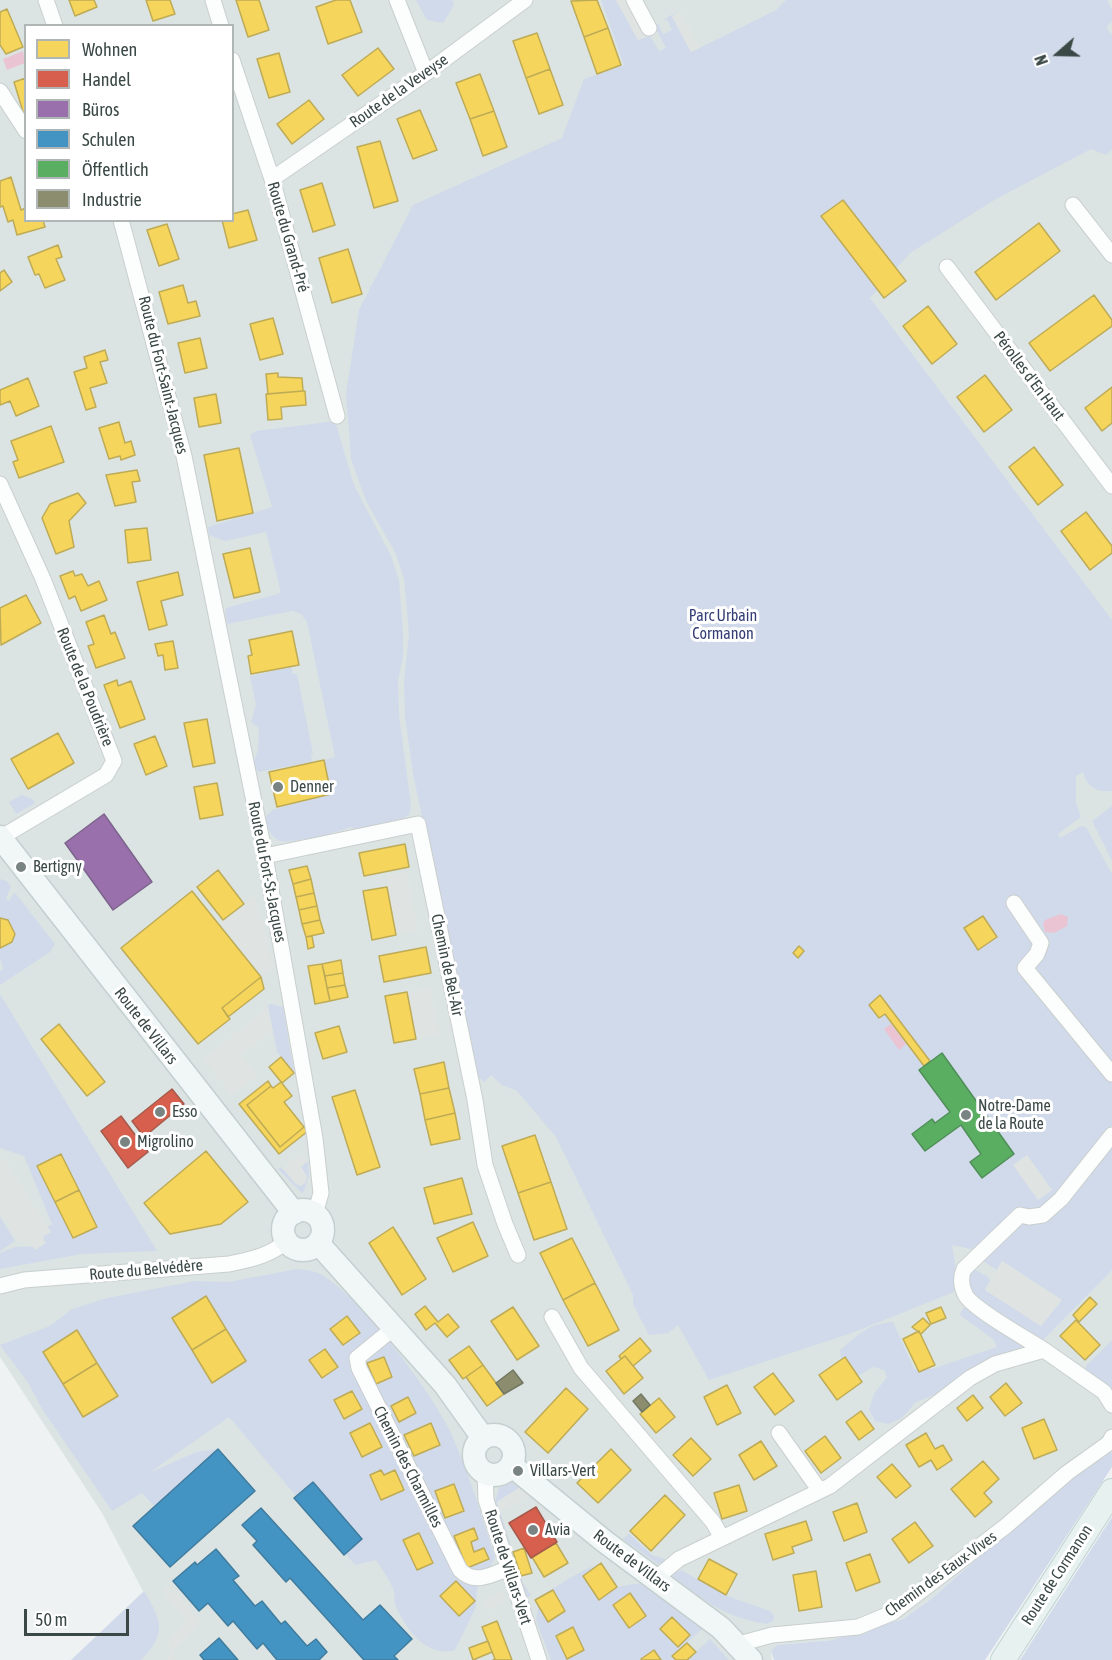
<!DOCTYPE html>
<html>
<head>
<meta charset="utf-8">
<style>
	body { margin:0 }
	#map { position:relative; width:1112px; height:1660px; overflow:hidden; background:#eef2f2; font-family:"Asap Condensed",sans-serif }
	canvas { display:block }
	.legend { position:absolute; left:24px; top:24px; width:210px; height:198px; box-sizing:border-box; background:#fff; border:2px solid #b0b6b5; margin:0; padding:8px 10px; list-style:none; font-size:18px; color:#3a4846 }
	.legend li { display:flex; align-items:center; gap:12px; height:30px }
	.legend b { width:30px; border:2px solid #b0b6b5 }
	.north { position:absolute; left:1028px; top:24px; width:60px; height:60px; -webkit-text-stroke:4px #fff; paint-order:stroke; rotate:250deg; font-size:16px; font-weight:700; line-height:24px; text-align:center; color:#3a4846 }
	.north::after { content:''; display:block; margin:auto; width:21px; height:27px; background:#3a4846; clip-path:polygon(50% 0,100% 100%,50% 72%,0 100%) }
	.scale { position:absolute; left:24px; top:1609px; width:105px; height:27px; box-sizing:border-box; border:3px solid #3a4846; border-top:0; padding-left:8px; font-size:18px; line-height:21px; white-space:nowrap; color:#3a4846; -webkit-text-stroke:4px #fff; paint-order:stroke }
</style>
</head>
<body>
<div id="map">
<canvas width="1112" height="1660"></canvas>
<ul class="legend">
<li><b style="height:16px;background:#f6d55c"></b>Wohnen</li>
<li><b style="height:16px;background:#d6604d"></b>Handel</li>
<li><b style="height:16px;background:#9970ab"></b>Büros</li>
<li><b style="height:16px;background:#4393c3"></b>Schulen</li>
<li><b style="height:16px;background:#5aae61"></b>Öffentlich</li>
<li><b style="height:16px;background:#8c8c6e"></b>Industrie</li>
</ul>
<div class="north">N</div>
<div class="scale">50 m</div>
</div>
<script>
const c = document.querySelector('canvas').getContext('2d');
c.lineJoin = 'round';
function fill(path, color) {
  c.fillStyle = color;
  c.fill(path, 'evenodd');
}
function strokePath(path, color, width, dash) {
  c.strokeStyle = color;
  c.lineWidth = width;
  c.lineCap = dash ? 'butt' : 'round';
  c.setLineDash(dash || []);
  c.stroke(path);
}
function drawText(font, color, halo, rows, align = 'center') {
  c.font = font + ' "Asap Condensed",sans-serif';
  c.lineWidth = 6;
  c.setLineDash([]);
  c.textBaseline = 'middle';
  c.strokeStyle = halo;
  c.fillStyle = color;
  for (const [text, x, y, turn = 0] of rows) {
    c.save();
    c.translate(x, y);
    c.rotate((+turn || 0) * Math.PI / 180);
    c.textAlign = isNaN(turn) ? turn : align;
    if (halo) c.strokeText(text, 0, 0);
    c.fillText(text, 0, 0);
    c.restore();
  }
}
fill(new Path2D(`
	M0 0H1112V1453L1109 1451 1078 1470 931 1599 903 1619 832 1640 777 1645 771 1651 772 1660H132L156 1616 102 1513 0 1357ZM26 26H232V220H26Z`), '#dbe4e3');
fill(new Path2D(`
	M416 0H452L454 5 443 23 427 20Z
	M601 0H616L638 40 650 36 659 51 666 48 656 29 658 23 663 34 672 30 667 20H663L680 10 672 16 691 52 776 10 786 0H1107L1112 10V22L1106 27 1112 35V150L1106 155 1091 149 996 199 910 253 870 298 1112 620V791C1097 793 1087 787 1083 772L1076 776V803L1081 817 1058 834 1060 838 1081 826 1086 827 1112 874V1270L1042 1341C1023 1329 981 1308 970 1290 966 1284 968 1279 971 1272L976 1270 988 1277 990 1281 985 1290 1041 1326 1061 1300 1002 1261 997 1270 983 1261 980 1251 952 1245 956 1270 954 1292 852 1333 709 1380 678 1325 668 1333 649 1335 633 1304V1295L556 1137 517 1091 502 1085 491 1075 484 1082 476 1075 413 774 405 717 404 681 409 634 404 579 396 554 366 501 351 459 346 394 359 310 413 205 562 138 584 79 624 65Z
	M335 421 354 485 391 556 399 580 403 633V658L398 680 399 715 411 805 409 815 404 818 356 830 351 827C340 832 291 844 280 841 271 838 266 826 265 818L272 810 331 794 324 760 335 757 307 622 301 614 292 611 227 624 225 610 229 607 281 593 266 532 225 541 209 535 208 527 272 507 250 435 256 431Z
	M291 667 293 674H297L313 754 311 755 312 762 258 772 253 764 258 750 259 728 251 722 256 705 250 676Z
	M22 795 32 799 35 803 16 814 9 802Z
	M1112 806V861L1092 821Z
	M0 879 7 881 11 887 6 898 9 901 14 893 16 894 55 944 50 952 0 985V971L3 969 0 958Z
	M0 994 157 1251 82 1254 0 1269V1253L14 1247 42 1246 46 1228 52 1224 24 1156 0 1148Z
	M272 1004 283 1007 294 1073 277 1052 268 1005Z
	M308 1161 309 1176 303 1194 278 1169 281 1167 296 1184 301 1167Z
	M0 1217 15 1241 0 1251Z
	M296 1269C305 1270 314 1270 322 1275 362 1299 431 1391 451 1433 469 1474 482 1516 495 1558L477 1589 476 1607 455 1650C428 1658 407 1631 396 1607 393 1602 396 1595 393 1589 389 1579 382 1569 376 1560L355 1565 229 1417 149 1473 196 1452 218 1449 154 1506 142 1493 112 1511 42 1409 29 1384 0 1345 50 1326 72 1309 107 1298 195 1281 229 1282Z
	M963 1308H971L1023 1347 990 1360 946 1390 916 1402 902 1418 888 1424 875 1421 869 1409 874 1394 887 1377 884 1370 873 1367 858 1376 845 1357 841 1359 840 1350C859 1335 866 1324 893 1322L914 1369H932L997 1347 993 1339 960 1315Z
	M1112 1340V1391L1086 1370V1366Z
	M1109 1451 1112 1453V1467L985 1660H774L771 1651 777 1645 832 1640 903 1619 931 1599 1078 1470Z
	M512 1483 520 1487 497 1502 523 1583 531 1595 526 1599 495 1502 499 1488Z
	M1112 1517V1660H1020Z
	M629 1534 652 1555 668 1560 658 1564 623 1539Z
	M601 1563 617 1587 641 1583 702 1629 672 1656 676 1660H551L536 1620 538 1607 535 1599 582 1571Z
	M681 1570 727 1596 770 1611 774 1616 773 1621 767 1624C722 1617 706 1601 671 1575Z
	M144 1591C162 1621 167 1634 141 1660H71Z
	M710 1639 729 1660H687Z`), '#d1daea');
fill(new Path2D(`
	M616 0H628L647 36 638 40Z
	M681 11 700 48 691 52 672 17Z
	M407 872 418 931 396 935 387 887 388 875Z
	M254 895 266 932 272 969 263 976 220 922Z
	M430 988 440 1035 416 1039 407 992Z
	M267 1008 272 1031 242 1055 258 1075 232 1096 203 1059Z
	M302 1152 308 1161 301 1167 307 1176 306 1182 301 1186 296 1184 283 1168Z
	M1027 1155 1052 1190 1038 1200 1013 1165Z
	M3 1156 51 1232 42 1237 46 1243 35 1250 26 1237 18 1242 0 1214V1158Z
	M1002 1261 1062 1300 1041 1326 985 1290Z
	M520 1487 528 1496 500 1512 497 1502Z
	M170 1584 202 1624 174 1649V1660H168L170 1638 187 1622 162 1591Z
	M502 1591 507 1601 488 1611 483 1601Z`), '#dfe4e3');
fill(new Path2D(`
	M23 51 25 63 7 70 3 59Z
	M1061 914 1068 917 1067 926 1054 933 1045 932 1043 924 1045 920Z
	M891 1024 906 1044 899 1050 884 1029Z`), '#eac4d2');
const homes = new Path2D(`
	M69 0H94L97 7 75 16Z
	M146 0H170L175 14 153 21Z
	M236 0H259L269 30 248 37Z
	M336 0H350L362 32 328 44 316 7Z
	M597 0 608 28 584 37 571 1Z
	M7 9 23 47 6 54 0 45V12Z
	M608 28 621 65 597 74 584 37Z
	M537 33 550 69 526 78 513 41Z
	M378 48 394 69 358 96 342 75Z
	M279 53 290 92 269 98 257 59Z
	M550 69 563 105 539 114 526 78Z
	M480 74 494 111 470 119 456 83Z
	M26 78V114L24 115 14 82Z
	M309 100 324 119 292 144 277 124Z
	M420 110 437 150 413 159 397 119Z
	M494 111 507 147 483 156 470 119Z
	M380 141 398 201 374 208 357 147Z
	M11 177 21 210 26 208V220H43L45 227 17 235 13 220 8 222 3 206 0 207V181Z
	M322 183 335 225 313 232 300 190Z
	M843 200 906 281 884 298 821 216Z
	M248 210 257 240 229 248 222 220H232V214Z
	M1039 223 1060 251 996 300 975 272Z
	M167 224 179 259 159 266 147 230Z
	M58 245 62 257 56 259 65 280 45 288 39 274 35 275 28 257Z
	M348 249 362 294 332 303 319 258Z
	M4 270 12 282 0 291V273Z
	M183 285 188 303 196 301 200 316 168 324 159 292Z
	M1094 295 1112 320V326L1050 371 1029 343Z
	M928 306 957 344 932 364 903 326Z
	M273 318 283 354 260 360 250 324Z
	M200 338 207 368 185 373 178 343Z
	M105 350 108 360 100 362 107 383 90 388 96 407 86 410 74 372 87 368 84 357Z
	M278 373V377L302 378 303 391 268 394 266 374Z
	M985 375 1012 410 984 432 957 397Z
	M28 378 39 406 16 416 10 401 0 405V390Z
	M1112 387V423L1102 431 1085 408Z
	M303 391H305L306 405 281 407 282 419 268 420 266 394Z
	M216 394 221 423 199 427 194 398Z
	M119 422 125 443 131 441 135 455 121 460 120 456 109 459 99 428Z
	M51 426 64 462 19 478 13 462 18 460 11 441Z
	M1034 447 1063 485 1038 505 1009 467Z
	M239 448 253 513 217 521 204 455Z
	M137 470 140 481 132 482 136 502 115 506 106 475Z
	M78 493 86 503 69 521 74 547 56 554 42 518 50 504Z
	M1086 512 1112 546V553L1090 570 1061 531Z
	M147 528 151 560 128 563 125 530Z
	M250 548 260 592 234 598 223 554Z
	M73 571 75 576 82 574 88 586 99 581 107 600 81 611 75 596 69 599 60 576Z
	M178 572 183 595 161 601 167 625 149 630 137 582Z
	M26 595 41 623 1 645 0 608Z
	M104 615 111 634 115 632 125 658 96 668 88 646 94 644 86 622Z
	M292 631 299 665 251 674 248 656 252 655 249 640Z
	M173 641 178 668 165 670 163 655 158 656 155 644Z
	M117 680 118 686 131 681 145 719 120 728 104 685Z
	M207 719 215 763 193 767 184 723Z
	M58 733 74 763 28 789 11 759Z
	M155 736 167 766 146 775 134 744Z
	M324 760 331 794 277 807 269 772Z
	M217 783 223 815 200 819 194 787Z
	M405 844 409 867 364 876 359 853Z
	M307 866 311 879 293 884 289 870Z
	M218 870 244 904 223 920 197 887Z
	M311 879 314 893 296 897 293 884Z
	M387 887 396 935 372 940 363 891Z
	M192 891 261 977 222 1008 230 1019 198 1044 121 948Z
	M314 893 317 906 299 910 296 897Z
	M317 906 320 920 302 924 299 910Z
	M983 916 997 937 978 950 964 928Z
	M0 918 8 920 15 934 12 942 0 948Z
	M320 920 324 933 306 937 302 924Z
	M312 936 314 947 308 949 306 937Z
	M799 946 804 951 798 958 793 953Z
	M426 947 431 973 384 982 379 956Z
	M341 960 343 973 325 976 322 964Z
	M322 964 330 1001 315 1004 308 966Z
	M343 973 345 985 327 988 325 976Z
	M261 977 264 989 228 1017 222 1008Z
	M345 985 348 997 330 1001 327 988Z
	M407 992 416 1039 394 1043 385 996Z
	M880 995 930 1061 924 1066 885 1014 879 1018 869 1005Z
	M59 1024 105 1082 87 1096 41 1039Z
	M339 1026 347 1052 323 1059 315 1033Z
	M281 1057 294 1073 282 1083 269 1067Z
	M444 1062 449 1088 420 1094 414 1069Z
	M268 1081 271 1086 247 1105 280 1147 304 1127 308 1131 279 1154 239 1104Z
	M281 1082 292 1096 284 1102 304 1127 280 1147 247 1105 271 1086 273 1088Z
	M449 1088 455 1113 425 1120 420 1094Z
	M355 1090 380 1167 357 1175 332 1097Z
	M455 1113 460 1139 431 1145 425 1120Z
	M535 1135 551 1182 518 1193 502 1146Z
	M206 1151 248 1202 221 1224 170 1234 144 1203Z
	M61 1154 79 1190 55 1202 37 1166Z
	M462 1178 472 1214 434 1224 424 1188Z
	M551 1182 567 1229 534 1240 518 1193Z
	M79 1190 97 1227 73 1238 55 1202Z
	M473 1222 488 1256 453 1272 437 1238Z
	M393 1227 426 1279 402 1295 369 1243Z
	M572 1238 595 1283 563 1300 540 1253Z
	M595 1283 619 1330 588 1346 563 1300Z
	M206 1296 226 1329 192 1350 172 1318Z
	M1090 1297 1097 1304 1079 1322 1073 1315Z
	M425 1306 438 1322 448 1314 459 1327 447 1337 435 1323 426 1330 415 1314Z
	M513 1307 539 1346 517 1360 491 1321Z
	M941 1307 946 1318 931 1324 926 1313Z
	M347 1316 360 1333 343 1345 330 1329Z
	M923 1318 930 1325 921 1334 912 1327Z
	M1076 1320 1100 1345 1085 1360 1060 1336Z
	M226 1329 246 1361 212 1383 192 1350Z
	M77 1330 97 1363 63 1384 43 1352Z
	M919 1331 935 1365 919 1372 903 1339Z
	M640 1338 651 1351 633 1366 625 1356 621 1359 619 1356Z
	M469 1346 483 1365 463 1379 449 1360Z
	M325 1349 338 1367 322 1378 309 1360Z
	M625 1356 643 1378 624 1394 606 1371Z
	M384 1357 392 1377 376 1384 367 1363Z
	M845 1357 862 1382 837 1400 819 1375Z
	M97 1363 118 1396 83 1417 63 1384Z
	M483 1365 504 1394 487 1406 466 1377Z
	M773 1373 794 1401 775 1415 754 1387Z
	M1006 1383 1022 1403 1005 1416 990 1397Z
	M727 1385 741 1413 717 1425 704 1397Z
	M566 1388 588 1409 548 1453 525 1432Z
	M352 1391 362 1409 344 1419 334 1400Z
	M973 1395 983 1408 967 1421 957 1408Z
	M408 1397 416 1413 399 1422 391 1406Z
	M659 1398 675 1417 656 1433 640 1414Z
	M861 1411 874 1429 859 1440 846 1422Z
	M1044 1419 1057 1450 1034 1459 1022 1428Z
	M370 1423 382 1447 362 1457 350 1433Z
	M431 1423 440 1445 414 1456 404 1435Z
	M926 1433 935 1449 943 1445 952 1460 937 1470 931 1460 919 1467 906 1445Z
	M825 1436 841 1458 821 1473 805 1451Z
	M691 1438 711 1459 693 1476 673 1455Z
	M761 1441 777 1466 754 1480 739 1455Z
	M611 1449 631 1470 598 1503 577 1483Z
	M983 1461 999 1479 984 1493 992 1502 975 1517 951 1489Z
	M892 1464 911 1486 896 1498 877 1477Z
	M381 1470 384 1475 395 1470 404 1490 381 1500 370 1475Z
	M454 1484 464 1511 445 1518 435 1491Z
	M739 1485 747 1511 722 1519 714 1493Z
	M665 1495 685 1515 651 1551 630 1531Z
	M857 1503 867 1532 844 1541 833 1512Z
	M806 1521 812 1540 792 1547 794 1553 773 1560 765 1534Z
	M915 1522 933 1546 909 1563 892 1539Z
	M474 1528 478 1539 471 1542 474 1552 484 1548 489 1559 467 1568 454 1536Z
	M419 1533 433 1563 417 1570 403 1540Z
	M556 1543 568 1563 544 1577 532 1557Z
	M524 1548 532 1573 521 1576 513 1552Z
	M870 1554 880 1582 856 1591 846 1563Z
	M709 1559 737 1574 726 1595 698 1579Z
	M601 1563 617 1587 599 1600 583 1576Z
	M816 1571 822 1607 799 1611 793 1575Z
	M456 1581 475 1601 459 1616 440 1596Z
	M553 1590 565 1611 548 1622 535 1600Z
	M630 1593 646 1616 629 1628 613 1605Z
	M672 1617 690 1635 678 1647 660 1629Z
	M497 1621 512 1660H493L495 1659 482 1627Z
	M573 1627 584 1650 567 1659 556 1636Z
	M488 1641 492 1652 473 1660 469 1648Z
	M687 1643 696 1652 687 1660H676L672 1656Z
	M654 1650 661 1660H642L641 1659Z`);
fill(homes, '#f6d55c');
strokePath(homes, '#beab55', 1.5);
const shops = new Path2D(`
	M172 1089 184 1104 144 1137 132 1121Z
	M121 1116 148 1152 128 1168 101 1131Z
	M536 1507 557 1542 531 1558 509 1523Z`);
fill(shops, '#d6604d');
strokePath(shops, '#a7594b', 1.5);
const offices = new Path2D(`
	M104 814 152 882 113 910 65 843Z`);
fill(offices, '#9970ab');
strokePath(offices, '#7c648d', 1.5);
const schools = new Path2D(`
	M218 1449 255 1491 170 1567 133 1526Z
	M313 1482 362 1539 344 1555 294 1498Z
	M261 1508 363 1620 380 1605 412 1639 394 1656 398 1660H364L290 1578 286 1582 253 1545 257 1541 242 1525Z
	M216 1549 239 1576 233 1580 255 1606 262 1601 281 1624 285 1621 307 1646 316 1639 327 1652 319 1660H277L263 1643 257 1649 233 1621 228 1626 208 1603 199 1611 173 1581 195 1562 197 1565Z
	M219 1638 238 1660H204L200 1655Z`);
fill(schools, '#4393c3');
strokePath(schools, '#407c9e', 1.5);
const public = new Path2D(`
	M942 1053 1014 1154 982 1178 970 1162 981 1154 961 1125 925 1151 912 1134 932 1119 935 1123 950 1112 919 1070Z`);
fill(public, '#5aae61');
strokePath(public, '#508f59', 1.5);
const industry = new Path2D(`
	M513 1370 523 1383 504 1394 496 1383Z
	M641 1394 650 1405 642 1412 633 1401Z`);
fill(industry, '#8c8c6e');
strokePath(industry, '#737862', 1.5);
const minor = new Path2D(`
	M46 0 55 26
	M213 0 221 26
	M397 0 426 73
	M634 0 649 28
	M232 60 272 179 337 416
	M0 91 26 131
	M272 179 426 73 525 0
	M1073 205 1112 255
	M121 220 184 456 265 856 315 1138 321 1193 315 1214
	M947 267 1112 486
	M0 484 43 579 114 761 106 775 0 838
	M265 856 418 824 475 1100 485 1165 505 1224 518 1255
	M1014 903 1041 943 1037 954 1025 968 1112 1074
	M0 1286 24 1280 229 1264C252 1259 269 1256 287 1241
	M552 1317 581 1368 713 1522 722 1538
	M395 1327 357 1358 359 1368 460 1570C475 1585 491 1575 509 1568
	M1044 1350C1027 1339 975 1310 966 1296 961 1287 960 1278 964 1269L1020 1215 1029 1217 1043 1215 1061 1199 1112 1135
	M779 1433 820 1491
	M485 1473 486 1500 539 1660
	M655 1579 679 1559 830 1486 970 1378 995 1364 1044 1350 1104 1392 1112 1405
	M739 1644 772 1635 858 1627 892 1613 1006 1526 1067 1473 1109 1443 1112 1437`);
const secondary = new Path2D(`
	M0 837 294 1213
	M283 1230a20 20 0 1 1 40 0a20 20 0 1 1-40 0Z
	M318 1243 445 1385 483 1438
	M474 1455a20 20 0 1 1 40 0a20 20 0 1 1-40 0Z
	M511 1465 604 1541 721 1628 751 1660`);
const primary = new Path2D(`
	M1003 1660 1112 1491`);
strokePath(minor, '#c9cfce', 17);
strokePath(secondary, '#c5cfcf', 25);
strokePath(primary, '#bed2d1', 26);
strokePath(minor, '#fcfdfd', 15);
strokePath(secondary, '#f1f7f7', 22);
strokePath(primary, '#e6f1f0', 24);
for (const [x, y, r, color] of [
	[278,787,6,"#798482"],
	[21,867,6,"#798482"],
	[160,1112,6,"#798482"],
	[966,1115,6,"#798482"],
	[125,1142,6,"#798482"],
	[518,1471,6,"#798482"],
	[533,1530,6,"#798482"]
]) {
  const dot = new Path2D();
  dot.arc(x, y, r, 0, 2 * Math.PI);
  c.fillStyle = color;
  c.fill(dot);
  strokePath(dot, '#fff', 2);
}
drawText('16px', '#3a4846', '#fff', [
	["Route de la Veveyse",399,91,-35],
	["Route du Grand-Pré",288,237,74],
	["Route du Fort-Saint-Jacques",163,375,76],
	["Pérolles d'En Haut",1029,376,53],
	["Route de la Poudrière",85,687,68],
	["Route du Fort-St-Jacques",267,872,79],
	["Chemin de Bel-Air",447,965,78],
	["Route de Villars",146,1026,52],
	["Route du Belvédère",146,1270,-5],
	["Chemin des Charmilles",408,1467,63],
	["Route de Villars",632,1561,37],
	["Route de Villars-Vert",508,1567,72],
	["Chemin des Eaux-Vives",941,1574,-36],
	["Route de Cormanon",1057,1575,-57]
]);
drawText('16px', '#333c74', '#fff', [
	["Parc Urbain",723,616],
	["Cormanon",723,634]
]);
drawText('16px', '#3a4846', '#fff', [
	["Denner",290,787],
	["Bertigny",33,867],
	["Notre-Dame",978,1106],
	["de la Route",978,1124],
	["Esso",172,1112],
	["Migrolino",137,1142],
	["Villars-Vert",530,1471],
	["Avia",545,1530]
], 'left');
</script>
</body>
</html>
